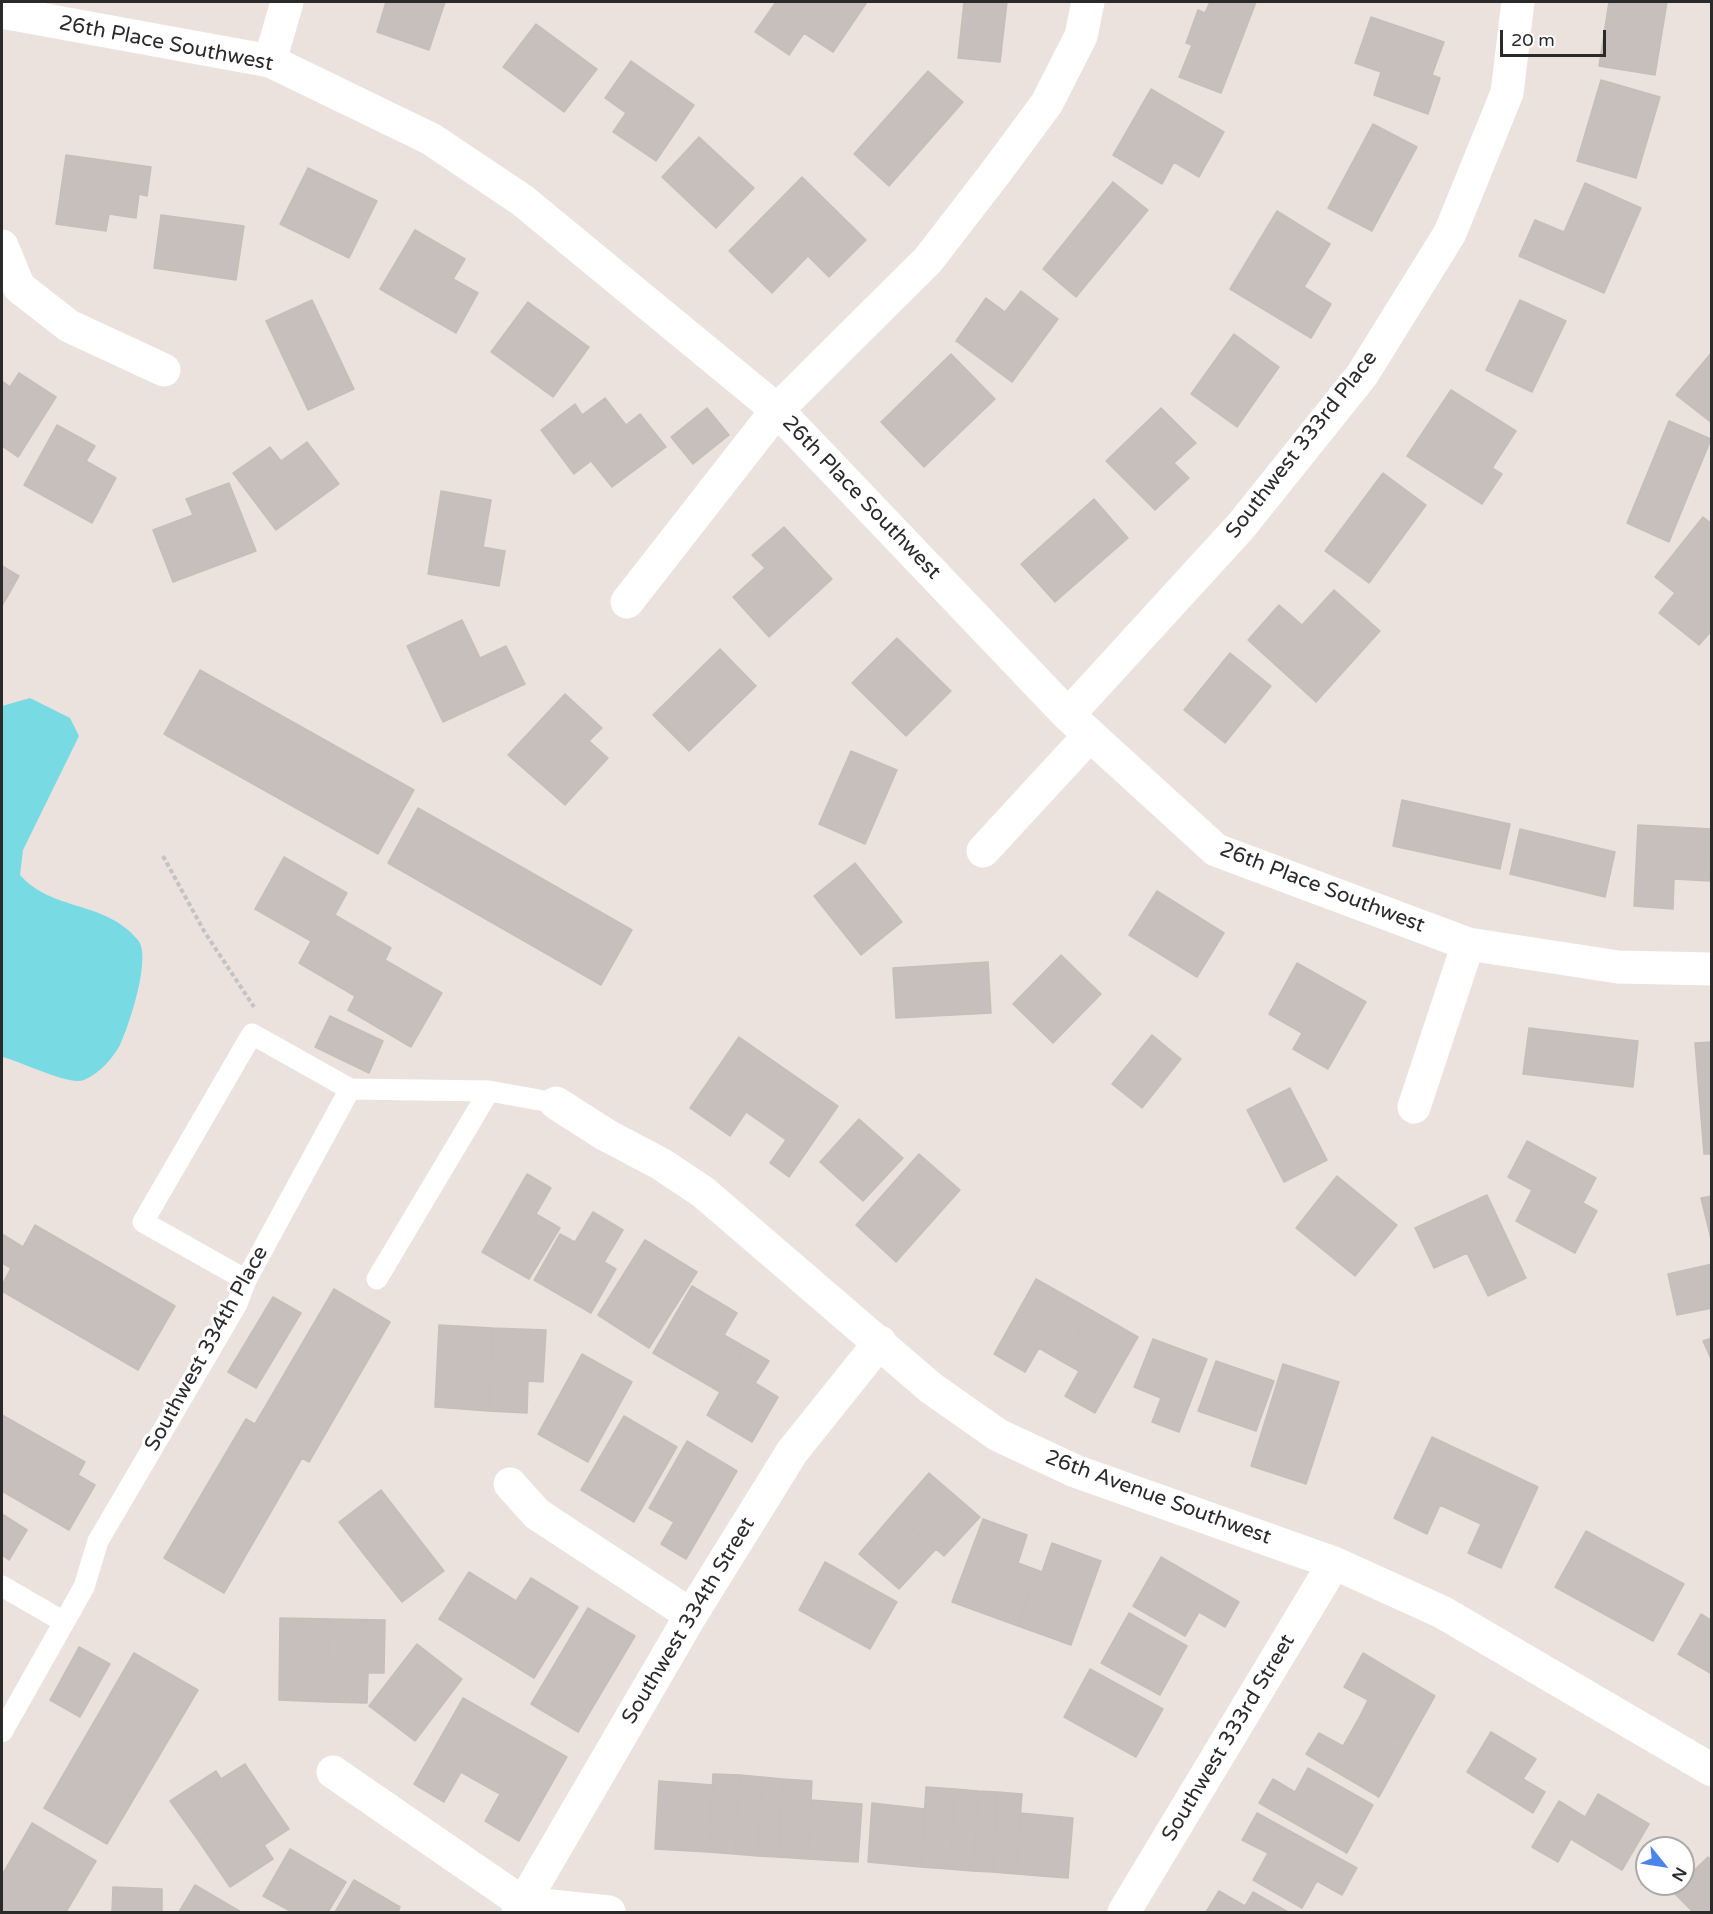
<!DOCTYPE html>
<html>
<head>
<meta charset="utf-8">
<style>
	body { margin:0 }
	#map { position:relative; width:1713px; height:1914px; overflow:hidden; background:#ebe2dd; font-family:"Varela Round",sans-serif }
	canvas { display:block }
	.frame { position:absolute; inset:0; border:3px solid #2a2a2a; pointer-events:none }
	.north { position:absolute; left:1635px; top:1836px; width:60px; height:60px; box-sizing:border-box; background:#fff; border:2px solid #aaa; border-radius:50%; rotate:120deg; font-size:16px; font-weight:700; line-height:24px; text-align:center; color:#2a2a2a }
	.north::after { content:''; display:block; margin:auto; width:21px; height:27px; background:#4a84ea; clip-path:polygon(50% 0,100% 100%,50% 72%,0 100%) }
	.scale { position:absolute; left:1500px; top:30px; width:106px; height:27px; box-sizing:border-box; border:3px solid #2a2a2a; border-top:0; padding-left:8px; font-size:18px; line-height:21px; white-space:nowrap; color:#2a2a2a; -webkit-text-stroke:4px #fff; paint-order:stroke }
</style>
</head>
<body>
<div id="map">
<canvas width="1713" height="1914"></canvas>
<div class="frame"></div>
<div class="north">N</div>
<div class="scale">20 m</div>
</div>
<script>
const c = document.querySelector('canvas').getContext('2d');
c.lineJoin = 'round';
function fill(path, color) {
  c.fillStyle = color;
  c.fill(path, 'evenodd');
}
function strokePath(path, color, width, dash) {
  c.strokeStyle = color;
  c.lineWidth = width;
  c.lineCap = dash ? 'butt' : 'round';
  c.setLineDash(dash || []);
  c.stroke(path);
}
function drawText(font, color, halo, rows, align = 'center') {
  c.font = font + ' "Varela Round",sans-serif';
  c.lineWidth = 6;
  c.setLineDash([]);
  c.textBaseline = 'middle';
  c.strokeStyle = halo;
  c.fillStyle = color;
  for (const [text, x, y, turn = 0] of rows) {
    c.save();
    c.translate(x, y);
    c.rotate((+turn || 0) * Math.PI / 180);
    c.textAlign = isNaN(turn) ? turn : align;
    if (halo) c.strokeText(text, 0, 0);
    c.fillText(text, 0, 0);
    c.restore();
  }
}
fill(new Path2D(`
	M30 698 70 718 79 736 23 850 20 875C53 912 105 900 138 940 152 957 129 1026 120 1045 113 1058 99 1074 84 1080 68 1086 21 1061 2 1057V706Z`), '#78dbe4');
const building = new Path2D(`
	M386 2H445L429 50 377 32Z
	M776 2H867L833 52 804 33 789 55 755 32Z
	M964 2H1007L1000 62 958 58Z
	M1210 2H1256L1221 93 1179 77 1192 45 1186 43 1198 10 1205 13Z
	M1609 2H1667L1655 75 1599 66Z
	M1371 17 1444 42 1432 75 1440 78 1428 114 1374 95 1381 72 1355 63Z
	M536 24 597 69 564 112 503 67Z
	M631 61 694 105 656 161 613 132 626 113 605 98Z
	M928 71 963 102 889 186 854 154Z
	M1601 80 1660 97 1636 178 1577 161Z
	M1151 89 1224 132 1199 177 1174 162 1162 184 1113 155Z
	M1373 124 1417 147 1372 231 1328 208Z
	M699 137 754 188 716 228 662 177Z
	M66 155 151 167 147 196 139 194 136 218 109 214 106 231 56 224Z
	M308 168 377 201 349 258 280 224Z
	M802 177 866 240 829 277 808 256 772 293 729 251Z
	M1113 182 1148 210 1076 297 1043 269Z
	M1585 183 1641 208 1604 293 1519 256 1535 220 1564 232Z
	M1277 211 1330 244 1304 287 1331 304 1311 338 1230 289Z
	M161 215 244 226 236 280 154 268Z
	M415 230 465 259 453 279 478 293 456 333 380 289Z
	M1021 291 1058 319 1012 382 956 341 986 298 1005 312Z
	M312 300 354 389 308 410 266 321Z
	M1520 300 1566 321 1532 392 1486 370Z
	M528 302 589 347 553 397 491 352Z
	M1234 334 1279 367 1237 427 1191 394Z
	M1712 352V423L1676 395Z
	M951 354 995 399 924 467 881 422Z
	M19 373 56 397 18 457 2 446V381L10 387Z
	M1451 390 1516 431 1492 468 1502 474 1482 504 1407 456Z
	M605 398 626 425 640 414 666 447 612 487 591 461 574 474 541 430 575 404 582 415Z
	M707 408 729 435 693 464 671 437Z
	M1161 408 1196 443 1174 463 1189 478 1155 510 1106 461Z
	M1669 421 1711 439 1669 542 1627 523Z
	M57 425 95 446 86 461 116 478 92 523 24 485Z
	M307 442 339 484 276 530 233 473 270 447 281 461Z
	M1383 473 1426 505 1369 583 1325 551Z
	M229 483 256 551 173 582 153 530 193 515 186 499Z
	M441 491 491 500 483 547 505 551 499 586 428 574Z
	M1094 499 1128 538 1055 602 1021 564Z
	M1703 517 1712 524V630L1699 645 1659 613 1675 593 1655 577Z
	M784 527 832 579 769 637 733 597 765 568 752 555Z
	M2 566 19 576 2 606Z
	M1334 590 1380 631 1316 702 1248 640 1279 605 1302 625Z
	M462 620 480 658 506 646 525 684 443 722 407 646Z
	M897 638 951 691 906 736 852 683Z
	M720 649 756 686 689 751 653 715Z
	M1230 653 1271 686 1225 743 1184 710Z
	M200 670 414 790 378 854 164 734Z
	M565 694 602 728 589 741 608 758 565 805 508 755Z
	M851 751 897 770 865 844 819 824Z
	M1402 800 1510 824 1500 869 1393 846Z
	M418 808 632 930 601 985 388 863Z
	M1638 825 1712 829 1710 881 1674 879 1673 909 1634 906Z
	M1520 829 1615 852 1605 897 1510 874Z
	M284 857 347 893 335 915 391 948 385 960 442 993 411 1047 348 1010 355 996 299 963 311 941 255 909Z
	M855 863 902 922 861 955 814 896Z
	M1157 891 1224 933 1197 977 1129 935Z
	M1061 955 1101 994 1053 1043 1013 1004Z
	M988 962 991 1013 896 1018 893 968Z
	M1297 963 1366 1002 1328 1069 1293 1049 1302 1033 1269 1014Z
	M330 1016 383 1041 369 1073 315 1047Z
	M1529 1028 1638 1041 1633 1087 1523 1074Z
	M1152 1035 1181 1059 1142 1108 1112 1084Z
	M739 1037 795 1076 762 1123 746 1112 730 1136 690 1108Z
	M1712 1042V1154H1704L1695 1043Z
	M795 1076 838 1106 789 1177 770 1163 786 1140 762 1123Z
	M1290 1088 1327 1160 1284 1182 1247 1110Z
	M859 1119 903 1158 863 1201 820 1162Z
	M1527 1141 1596 1178 1583 1203 1597 1211 1575 1253 1516 1221 1532 1190 1508 1177Z
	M919 1154 960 1190 896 1262 856 1225Z
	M527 1174 551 1188 536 1214 560 1228 529 1279 482 1252Z
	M1337 1176 1397 1225 1355 1276 1296 1228Z
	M1487 1195 1526 1278 1488 1296 1467 1253 1434 1268 1415 1228Z
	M1712 1196V1243L1701 1198Z
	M593 1212 623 1230 604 1262 616 1269 591 1313 534 1280 560 1234 575 1242Z
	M35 1225 175 1306 138 1370 2 1291V1285L11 1268 2 1263V1234L23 1247Z
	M645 1240 697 1272 649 1348 598 1315Z
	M1712 1264V1308L1677 1315 1668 1274Z
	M1036 1279 1091 1310 1061 1361 1039 1348 1025 1372 994 1354Z
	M692 1286 737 1313 724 1335 745 1347 720 1392 653 1353Z
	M334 1289 390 1322 309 1462 302 1458 224 1593 164 1558 246 1419 255 1424Z
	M273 1297 301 1313 256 1388 228 1372Z
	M1091 1310 1138 1337 1095 1413 1065 1396 1079 1371 1061 1361Z
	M439 1325 492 1328 489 1411 435 1407Z
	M492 1328 546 1330 543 1382 528 1381 527 1413 489 1411Z
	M1712 1338V1361L1703 1341Z
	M1153 1339 1207 1359 1179 1432 1152 1422 1161 1398 1134 1387Z
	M745 1347 769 1361 755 1383 778 1397 752 1442 707 1415Z
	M582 1354 632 1382 588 1462 538 1434Z
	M1216 1361 1274 1381 1256 1431 1198 1411Z
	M1283 1364 1339 1382 1306 1484 1251 1466Z
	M2 1415 85 1462 78 1475 95 1485 69 1530 2 1491Z
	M624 1416 677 1447 634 1522 581 1490Z
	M1432 1437 1538 1487 1501 1568 1468 1553 1481 1524 1440 1505 1427 1534 1394 1518Z
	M687 1441 737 1471 686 1559 661 1544 674 1522 649 1508Z
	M929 1473 980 1517 944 1556 894 1513Z
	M381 1490 409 1526 366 1557 339 1522Z
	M894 1513 936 1549 899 1589 859 1554Z
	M2 1514 27 1530 9 1560 2 1555Z
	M983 1519 1027 1535 1018 1563 1037 1570 1018 1626 952 1602Z
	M409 1526 444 1571 402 1602 366 1557Z
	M1586 1531 1684 1584 1653 1641 1555 1587Z
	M1052 1543 1101 1561 1071 1645 1018 1626 1037 1570 1042 1572Z
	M1161 1557 1239 1602 1225 1627 1199 1612 1185 1636 1133 1606Z
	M825 1562 897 1602 870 1649 799 1610Z
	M469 1572 516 1601 531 1578 578 1607 534 1678 439 1619Z
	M588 1608 635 1636 578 1732 531 1704Z
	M1129 1613 1187 1646 1160 1695 1101 1663Z
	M1701 1614 1712 1621V1674L1678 1654Z
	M280 1618 330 1619 327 1702 279 1700Z
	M330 1619 385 1620 384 1673H368L367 1703 327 1702Z
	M417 1644 462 1679 415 1741 369 1706Z
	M79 1647 110 1664 80 1717 50 1700Z
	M134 1653 198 1690 107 1844 44 1808Z
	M1363 1653 1435 1696 1408 1744 1360 1716 1368 1700 1344 1687Z
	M1090 1669 1163 1709 1136 1757 1064 1717Z
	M463 1698 514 1727 482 1784 461 1772 444 1802 414 1784Z
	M1360 1716 1408 1744 1379 1797 1306 1754 1319 1733 1343 1746Z
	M514 1727 567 1757 519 1841 485 1821 500 1794 482 1784Z
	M1491 1732 1536 1759 1523 1779 1545 1792 1533 1813 1467 1772Z
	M245 1764 267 1797 198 1840 170 1801 216 1771 221 1779Z
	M1308 1768 1373 1805 1347 1853 1259 1803 1273 1779 1295 1792Z
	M713 1774 740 1775 734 1854 709 1852Z
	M740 1775 762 1777 758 1856 734 1854Z
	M762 1777 783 1779 778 1857 758 1856Z
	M783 1779 812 1781 808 1859 778 1857Z
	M659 1781 713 1785 709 1852 655 1849Z
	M926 1787 955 1789 949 1869 921 1867Z
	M955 1789 978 1791 973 1871 949 1869Z
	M978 1791 997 1792 993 1872 973 1871Z
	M997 1792 1022 1794 1016 1874 993 1872Z
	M1598 1794 1649 1824 1622 1870 1571 1839 1558 1862 1532 1847 1559 1801 1585 1817Z
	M267 1797 289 1829 264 1845 273 1859 230 1887 198 1840Z
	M811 1800 862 1804 858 1862 808 1859Z
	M872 1803 925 1809 921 1867 868 1862Z
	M1020 1813 1073 1818 1068 1878 1016 1874Z
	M1257 1813 1357 1868 1342 1895 1317 1881 1302 1908 1253 1880 1268 1853 1242 1840Z
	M32 1823 96 1861 66 1912H2V1875Z
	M290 1849 346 1882 328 1912H292L263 1896Z
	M1708 1857 1712 1861V1912H1693L1672 1891 1683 1884V1881Z
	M354 1880 400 1907 398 1912H335Z
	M195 1885 241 1912H179Z
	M113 1887 162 1889V1912H112Z
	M1219 1891 1245 1906 1253 1892 1288 1912H1206Z`);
fill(building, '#c6bfbc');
strokePath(building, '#c6beb7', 1.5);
strokePath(new Path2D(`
	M163 856 204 931 254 1007`), '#c3c3c3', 4, [4.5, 3]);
strokePath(new Path2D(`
	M377 1279 489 1091
	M246 1280 143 1222 252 1034 350 1089
	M2 1586 64 1622
	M2 1732 84 1587 98 1541 237 1304 246 1280 350 1089 489 1091 556 1103`), '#fff', 21);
strokePath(new Path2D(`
	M2 12 270 61 431 139 522 200 777 410 1068 715 1216 850 1468 944 1618 967 1712 969
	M270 61 287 2
	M2 246 19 287 69 326 164 370
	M627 602 777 410 928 260 996 172 1047 103 1081 36 1088 2
	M1068 715 1241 526 1362 375 1450 233 1507 93 1518 2
	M983 851 1090 735
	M556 1103 606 1135 661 1164 703 1192 931 1388 998 1435 1075 1471 1334 1563 1442 1612 1712 1770
	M1414 1107 1468 944
	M510 1484 537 1514 691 1615
	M333 1772 523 1903 609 1912
	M518 1912 691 1615 792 1452 880 1342
	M1124 1912 1334 1563`), '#fff', 33);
drawText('21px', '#2a2a2a', '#fff', [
	["26th Place Southwest",166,44,11],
	["Southwest 333rd Place",1302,445,-52],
	["26th Place Southwest",861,498,46],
	["26th Place Southwest",1322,888,21],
	["Southwest 334th Place",207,1349,-61],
	["26th Avenue Southwest",1158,1498,20],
	["Southwest 334th Street",689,1621,-59],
	["Southwest 333rd Street",1229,1738,-59]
]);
</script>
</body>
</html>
